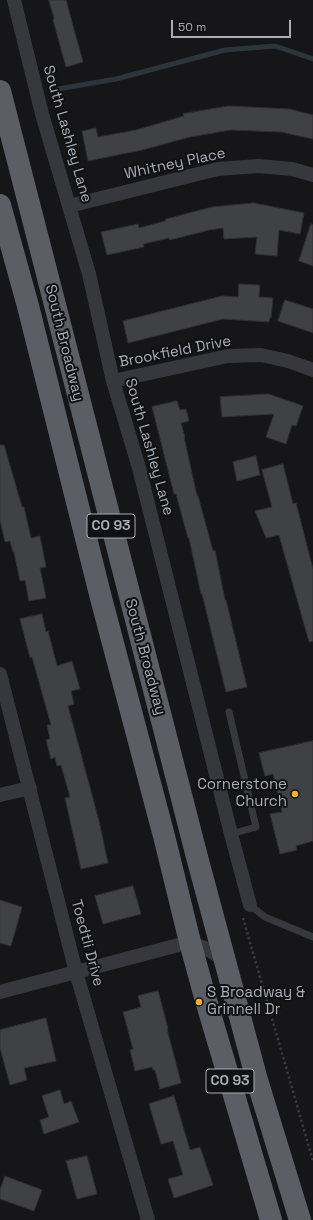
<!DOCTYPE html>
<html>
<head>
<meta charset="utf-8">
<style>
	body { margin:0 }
	#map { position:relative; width:313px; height:1220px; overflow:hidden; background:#161618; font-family:"Space Grotesk",sans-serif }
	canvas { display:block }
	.scale { position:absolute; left:171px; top:20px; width:120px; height:18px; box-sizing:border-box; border:2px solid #a8adb8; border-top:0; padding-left:5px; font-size:12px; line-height:14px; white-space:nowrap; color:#a8adb8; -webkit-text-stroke:3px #111113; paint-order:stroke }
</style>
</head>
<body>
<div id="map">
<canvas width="313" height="1220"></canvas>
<div class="scale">50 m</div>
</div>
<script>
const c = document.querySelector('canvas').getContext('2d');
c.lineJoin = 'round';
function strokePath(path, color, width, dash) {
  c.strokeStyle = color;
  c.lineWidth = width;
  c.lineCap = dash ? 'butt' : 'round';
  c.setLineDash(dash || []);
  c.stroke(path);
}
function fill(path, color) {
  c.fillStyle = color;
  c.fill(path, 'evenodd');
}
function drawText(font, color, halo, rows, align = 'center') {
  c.font = font + ' "Space Grotesk",sans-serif';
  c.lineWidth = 4;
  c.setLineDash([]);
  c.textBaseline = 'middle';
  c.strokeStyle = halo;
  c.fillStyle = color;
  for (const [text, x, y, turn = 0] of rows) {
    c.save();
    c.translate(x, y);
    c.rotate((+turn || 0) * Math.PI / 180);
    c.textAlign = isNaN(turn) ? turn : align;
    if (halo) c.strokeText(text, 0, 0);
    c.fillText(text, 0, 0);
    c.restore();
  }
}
strokePath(new Path2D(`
	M58 89 116 79 225 50 275 46 313 59`), '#2c353c', 5);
const building = new Path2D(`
	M49 0H66L83 62 66 67 53 20 54 19Z
	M228 106 289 109 313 115V139L281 132 231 130 190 137 142 150 88 161 82 131 96 128 98 137 136 130 184 116 183 114Z
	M254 203 304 213 300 234 279 230 277 256 255 254 257 237 224 239 223 228 209 230 170 240 169 238 143 244 144 247 107 255 101 232 138 224 139 228 165 221 166 219 212 207Z
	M311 224 313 225V266L299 261Z
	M239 284 260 285 259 297 273 298 271 318 270 317 269 322 223 319 128 343 123 321 222 296 238 297Z
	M285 300 313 309V333L278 321Z
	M269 394 303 406 296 426 292 425 286 444 266 437 274 414 222 417 220 397Z
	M177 401 180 410 186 409 189 421 181 423 185 437H184L197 496H198L213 551 215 550 225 600H226L247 687 226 692 202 594H201L189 538H188L176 494H174L152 407Z
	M0 445H4L22 507H24L31 538 40 536 46 567 40 568 46 598 29 601 25 580 20 581 14 552H13L10 541 5 542 0 520Z
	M256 456 260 475 237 481 233 462Z
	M283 464 293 504 296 503 313 569V641L309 642 279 535 266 538 255 511 272 507 262 470Z
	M42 614 46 632 48 631 57 666 72 661 80 689 71 691 74 704 68 706 99 821 108 863 81 869 65 798 70 797 61 765 57 766 55 757 51 759 46 740 50 739 47 725H51L32 657 30 658 20 619Z
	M313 741V841L296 846 297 850 280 854 270 814 282 812 273 774 265 776 259 753Z
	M133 886 141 914 103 924 95 896Z
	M0 900 22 907 11 946 0 943Z
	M158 991 168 1028 167 1029 181 1083 160 1089 155 1070H153L152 1067 135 1071 130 1050 133 1049 123 1012 141 1007 138 996Z
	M46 1018 56 1061 24 1068 27 1080 10 1085 0 1048V1030Z
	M60 1090 64 1104 71 1101 79 1122 44 1134 40 1120 49 1117 42 1096Z
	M174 1096 190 1150 200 1147 213 1185 174 1198 168 1179 183 1175 173 1141 161 1144 149 1104Z
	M87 1156 97 1194 77 1199 66 1161Z
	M5 1176 42 1190 34 1211 0 1199V1190Z`);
fill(building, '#404145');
strokePath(building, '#303034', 1);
strokePath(new Path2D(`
	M243 918 313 1161`), '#3d3f44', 2.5, [2, 3]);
strokePath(new Path2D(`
	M229 712 256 827 231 834
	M250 905 265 917 313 937`), '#37383d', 7);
strokePath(new Path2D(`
	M14 0 42 114 89 274 113 381 139 468 231 834 250 905
	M69 206 218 169 258 166 292 169 313 175
	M113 381 228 356 261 355 288 361 313 370
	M0 674 76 972 148 1220
	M0 795 30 788
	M0 992 190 942 209 950 226 961`), '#37383d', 14);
strokePath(new Path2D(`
	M0 91 197 857 257 1080 300 1220
	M0 205 28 306 101 598 164 836 190 942 205 997 271 1220`), '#5b5e65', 22);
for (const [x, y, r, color] of [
	[295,794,4,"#f2b134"],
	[199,1002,4,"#f2b134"]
]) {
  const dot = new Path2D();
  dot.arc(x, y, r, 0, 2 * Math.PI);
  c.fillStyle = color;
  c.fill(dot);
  strokePath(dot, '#111113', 1.5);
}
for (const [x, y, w] of [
	[111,526,48],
	[230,1081,48]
]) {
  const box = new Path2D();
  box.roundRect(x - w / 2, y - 12, w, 24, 3);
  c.fillStyle = '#111113';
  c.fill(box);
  strokePath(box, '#a8adb8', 1);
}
drawText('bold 14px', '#a8adb8', null, [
	["CO 93",111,526],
	["CO 93",230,1081]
]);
drawText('15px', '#a8adb8', '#111113', [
	["South Lashley Lane",67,134,74],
	["Whitney Place",175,164,-12],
	["South Broadway",64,343,76],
	["Brookfield Drive",175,352,-11],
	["South Lashley Lane",149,447,74],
	["South Broadway",145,657,75],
	["Toedtli Drive",87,943,75]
]);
drawText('15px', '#a8adb8', '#111113', [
	["Cornerstone",287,785],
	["Church",287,802],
	["S Broadway &",207,993,"left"],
	["Grinnell Dr",207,1010,"left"]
], 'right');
</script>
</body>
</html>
